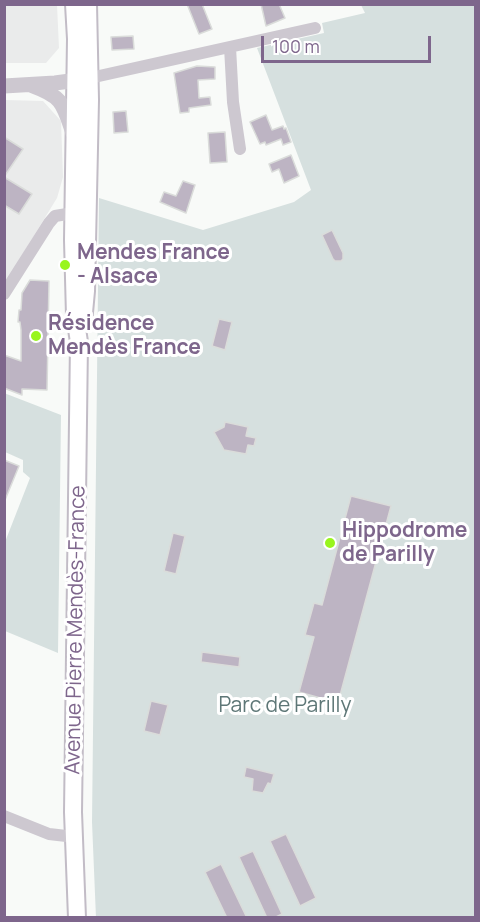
<!DOCTYPE html>
<html>
<head>
<meta charset="utf-8">
<style>
	body { margin:0 }
	#map { position:relative; width:480px; height:922px; overflow:hidden; background:#f8faf8; font-family:Manrope,sans-serif }
	canvas { display:block }
	.frame { position:absolute; inset:0; border:6px solid #7e668c; pointer-events:none }
	.scale { position:absolute; left:261px; top:36px; width:170px; height:27px; box-sizing:border-box; border:3px solid #7e668c; border-top:0; padding-left:8px; font-size:18px; line-height:21px; white-space:nowrap; color:#7e668c; -webkit-text-stroke:4px #fff; paint-order:stroke }
</style>
</head>
<body>
<div id="map">
<canvas width="480" height="922"></canvas>
<div class="frame"></div>
<div class="scale">100 m</div>
</div>
<script>
const c = document.querySelector('canvas').getContext('2d');
c.lineJoin = 'round';
function fill(path, color) {
  c.fillStyle = color;
  c.fill(path, 'evenodd');
}
function strokePath(path, color, width, dash) {
  c.strokeStyle = color;
  c.lineWidth = width;
  c.lineCap = dash ? 'butt' : 'round';
  c.setLineDash(dash || []);
  c.stroke(path);
}
function drawText(font, color, halo, rows, align = 'center') {
  c.font = font + ' Manrope,sans-serif';
  c.lineWidth = 6;
  c.setLineDash([]);
  c.textBaseline = 'middle';
  c.strokeStyle = halo;
  c.fillStyle = color;
  for (const [text, x, y, turn = 0] of rows) {
    c.save();
    c.translate(x, y);
    c.rotate((+turn || 0) * Math.PI / 180);
    c.textAlign = isNaN(turn) ? turn : align;
    if (halo) c.strokeText(text, 0, 0);
    c.fillText(text, 0, 0);
    c.restore();
  }
}
fill(new Path2D(`
	M5 4 57 5 59 48 46 63H5Z
	M5 100 43 101 61 121 63 177 57 198 5 283Z`), '#eaebeb');
fill(new Path2D(`
	M361 5H475V917L96 918 92 822 99 198 203 230 294 202 311 190 257 48 324 33 322 23 365 13Z
	M4 393 61 415 58 653 5 631V542L30 478 23 472V460L5 452Z`), '#d6e0df');
const building = new Path2D(`
	M187 4H202L212 29 199 34Z
	M261 4H279L285 18 266 26Z
	M133 36 134 49 112 50 111 37Z
	M197 66 215 67V79L198 80 199 98 210 97 211 105 189 108V112L180 113 174 73Z
	M126 111 128 132 114 133 113 112Z
	M266 115 272 130 283 126 284 129 286 128 291 142 283 145 281 139 266 145 265 142 260 144 250 122Z
	M225 132 227 162 210 163 208 133Z
	M4 137 23 149 4 177Z
	M291 155 299 176 284 183 279 169 272 172 269 164Z
	M4 177 32 194 19 214 4 205Z
	M183 181 195 185 186 213 160 202 164 192 176 196Z
	M332 230 343 253V259L341 261H335L333 259 322 235Z
	M30 280 49 281 47 390 22 389V395L4 388V355L21 361V330L20 322H18L19 310H21L22 293Z
	M219 319 232 322 225 350 212 346Z
	M225 422 248 427 246 436 256 438 254 446 248 445 246 454 224 450 214 432 224 427Z
	M4 460 19 466 5 500H4Z
	M351 496 391 506 338 703 299 692 314 637 305 635 314 603 322 605Z
	M173 533 185 536 176 574 164 571Z
	M202 652 240 657 239 667 201 662Z
	M151 701 168 705 160 735 144 731Z
	M246 767 274 774 271 784 268 783 263 793 252 791 253 779 244 777Z
	M286 834 316 898 300 906 270 841Z
	M253 851 282 914 274 918H267L239 857Z
	M221 864 247 918H227L205 872Z`);
fill(building, '#bdb4c3');
strokePath(building, '#dadcda', 1.5);
const secondary = new Path2D(`
	M74 4 76 39 73 240 75 316 79 342 73 812 77 918
	M83 323 86 291 90 100 88 4`);
strokePath(secondary, '#c2bcc6', 20);
strokePath(new Path2D(`
	M230 47 233 102 240 149
	M90 78 315 28
	M4 294 49 223 55 216 73 213
	M4 816 49 834 75 837`), '#cdc8d0', 12);
strokePath(new Path2D(`
	M4 86 55 83 85 79
	M33 86C63 97 63 104 73 133`), '#cdc8d0', 15);
strokePath(secondary, '#fff', 16);
for (const [x, y, r, color] of [
	[65,265,6,"#98f51d"],
	[36,336,6,"#98f51d"],
	[330,543,6,"#98f51d"]
]) {
  const dot = new Path2D();
  dot.arc(x, y, r, 0, 2 * Math.PI);
  c.fillStyle = color;
  c.fill(dot);
  strokePath(dot, '#fff', 2);
}
drawText('bold 21px', '#7e668c', '#fff', [
	["Mendes France",77,253],
	["- Alsace",77,277],
	["Résidence",48,324],
	["Mendès France",48,348],
	["Hippodrome",342,531],
	["de Parilly",342,555]
], 'left');
drawText('21px', '#7e668c', '#fff', [
	["Avenue Pierre Mendès-France",76,630,-89]
]);
drawText('21px', '#5e7777', '#fff', [
	["Parc de Parilly",285,706]
]);
</script>
</body>
</html>
